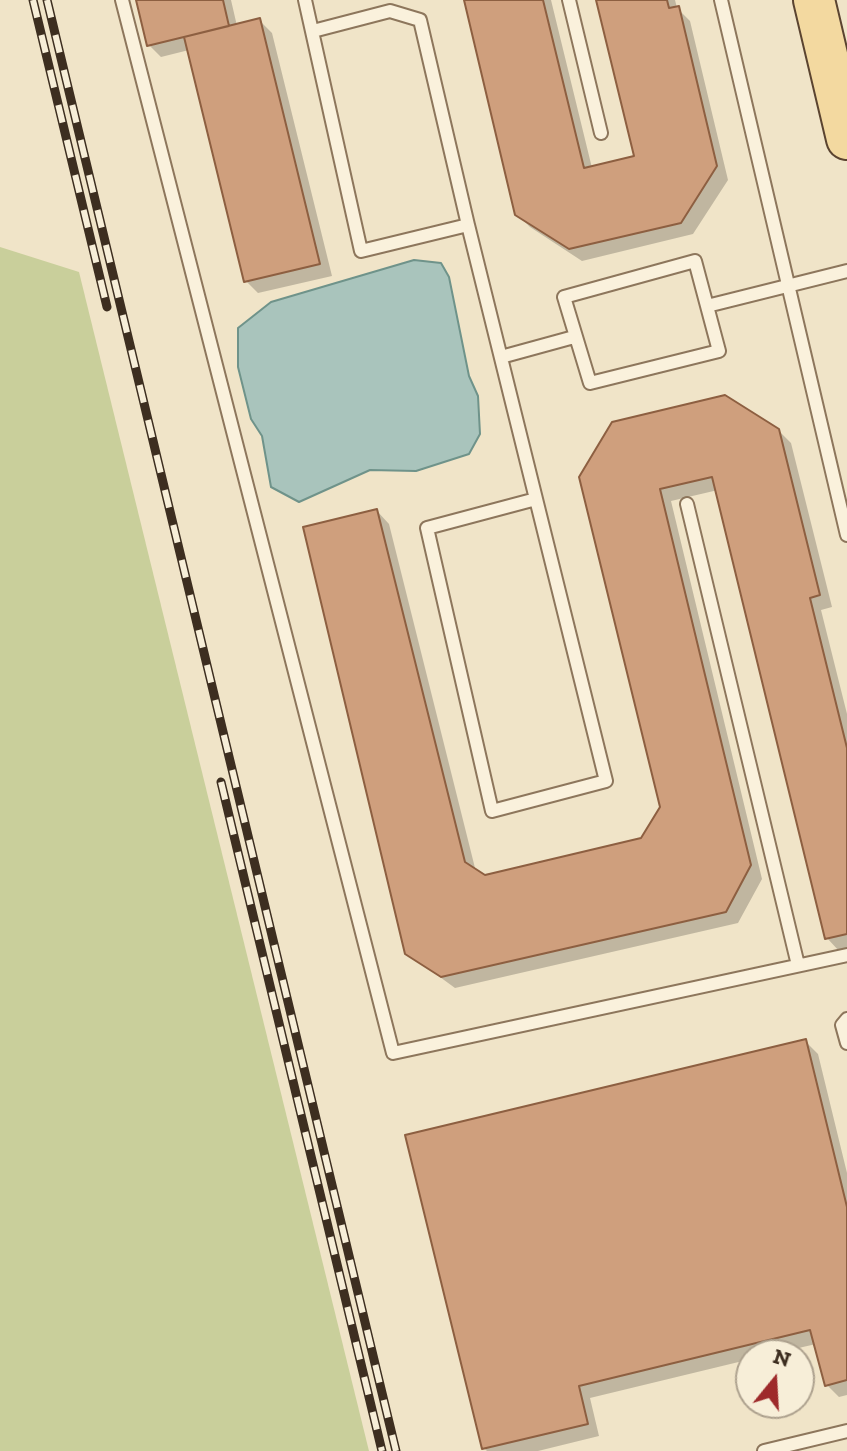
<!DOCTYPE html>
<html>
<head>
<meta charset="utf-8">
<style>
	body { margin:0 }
	#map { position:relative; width:847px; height:1451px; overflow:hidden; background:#f0e4c8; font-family:"Zilla Slab",serif }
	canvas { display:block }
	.north { position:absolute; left:735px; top:1339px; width:80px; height:80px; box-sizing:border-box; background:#f7eed8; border:2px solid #ada18e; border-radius:50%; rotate:18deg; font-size:22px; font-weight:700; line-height:32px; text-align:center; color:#3d2e20 }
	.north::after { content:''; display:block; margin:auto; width:28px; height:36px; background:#9e2a2b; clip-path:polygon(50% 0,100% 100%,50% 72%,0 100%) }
</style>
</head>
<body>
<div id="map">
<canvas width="847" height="1451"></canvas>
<div class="north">N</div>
</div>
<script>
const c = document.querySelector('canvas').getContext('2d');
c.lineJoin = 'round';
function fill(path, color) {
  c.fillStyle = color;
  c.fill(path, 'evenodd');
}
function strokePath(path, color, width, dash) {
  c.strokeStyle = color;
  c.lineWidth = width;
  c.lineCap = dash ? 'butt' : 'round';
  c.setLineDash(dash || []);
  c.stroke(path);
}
fill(new Path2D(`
	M0 247 79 272 369 1451H0Z`), '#c9cf9b');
const water = new Path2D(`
	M414 260 441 263 449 277 469 376 478 396 480 434 469 454 416 471 370 470 299 502 271 487 262 436 251 419 238 367V328L271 302Z`);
fill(water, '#a9c4bc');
strokePath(water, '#6f938a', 2);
fill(new Path2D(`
	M138 0H231L237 26 260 21 272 33 332 276 258 293 246 281 189 50 161 57 149 45Z
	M465 0H551L592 168 636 158 598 0H675L677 8 690 21 728 180 693 234 582 261 530 227 517 214Z
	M778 430 791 443 832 607 821 610 847 714V949L839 951 827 938 718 490 671 501 762 879 738 923 455 988 407 953 377 511 389 524 476 872 485 877 643 839 662 807 582 478Z
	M805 1041 818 1054 847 1173V1395L839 1397 827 1385 816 1344 768 1355H751V1359L590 1398 599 1436 538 1451H487L484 1448Z`), '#0003');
const building = new Path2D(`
	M136 0H223L229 26 147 46Z
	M464 0H543L584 168 634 156 596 0H667L669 8 679 6 717 166 681 223 569 249 515 215Z
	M260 18 320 264 244 282 184 37Z
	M725 395 779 429 820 595 810 598 847 748V934L825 939 712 477 660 489 751 865 726 912 441 977 405 954 303 527 377 509 465 862 485 875 641 838 660 807 579 477 612 422Z
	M806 1039 847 1207V1380L825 1386 810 1330 579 1386 588 1424 482 1449 405 1135Z`);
fill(building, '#cf9f7d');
strokePath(building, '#8d5f41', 2);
const service = new Path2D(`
	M122 0 393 1053 847 955
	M305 0 361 251 468 225 420 20 390 11 313 31
	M569 0 601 133
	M721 0 847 535
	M468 225 606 781 492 811 427 528 536 499
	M695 261 719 351 590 383 564 297Z
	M707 306 847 271
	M501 357 574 337
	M687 504 798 965
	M847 1019 842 1025 847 1043
	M764 1451 847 1431`);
const primary = new Path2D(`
	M814 0 847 139`);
strokePath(service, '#8d765c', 16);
strokePath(primary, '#5b4430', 44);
strokePath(service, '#faf1dc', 12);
strokePath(primary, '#f3d9a0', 40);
const rail = new Path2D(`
	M33 0 107 307
	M47 0 396 1451
	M221 782 382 1451`);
strokePath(rail, '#3d2e20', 9);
strokePath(rail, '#f7eed8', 6, [18]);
</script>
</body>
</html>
